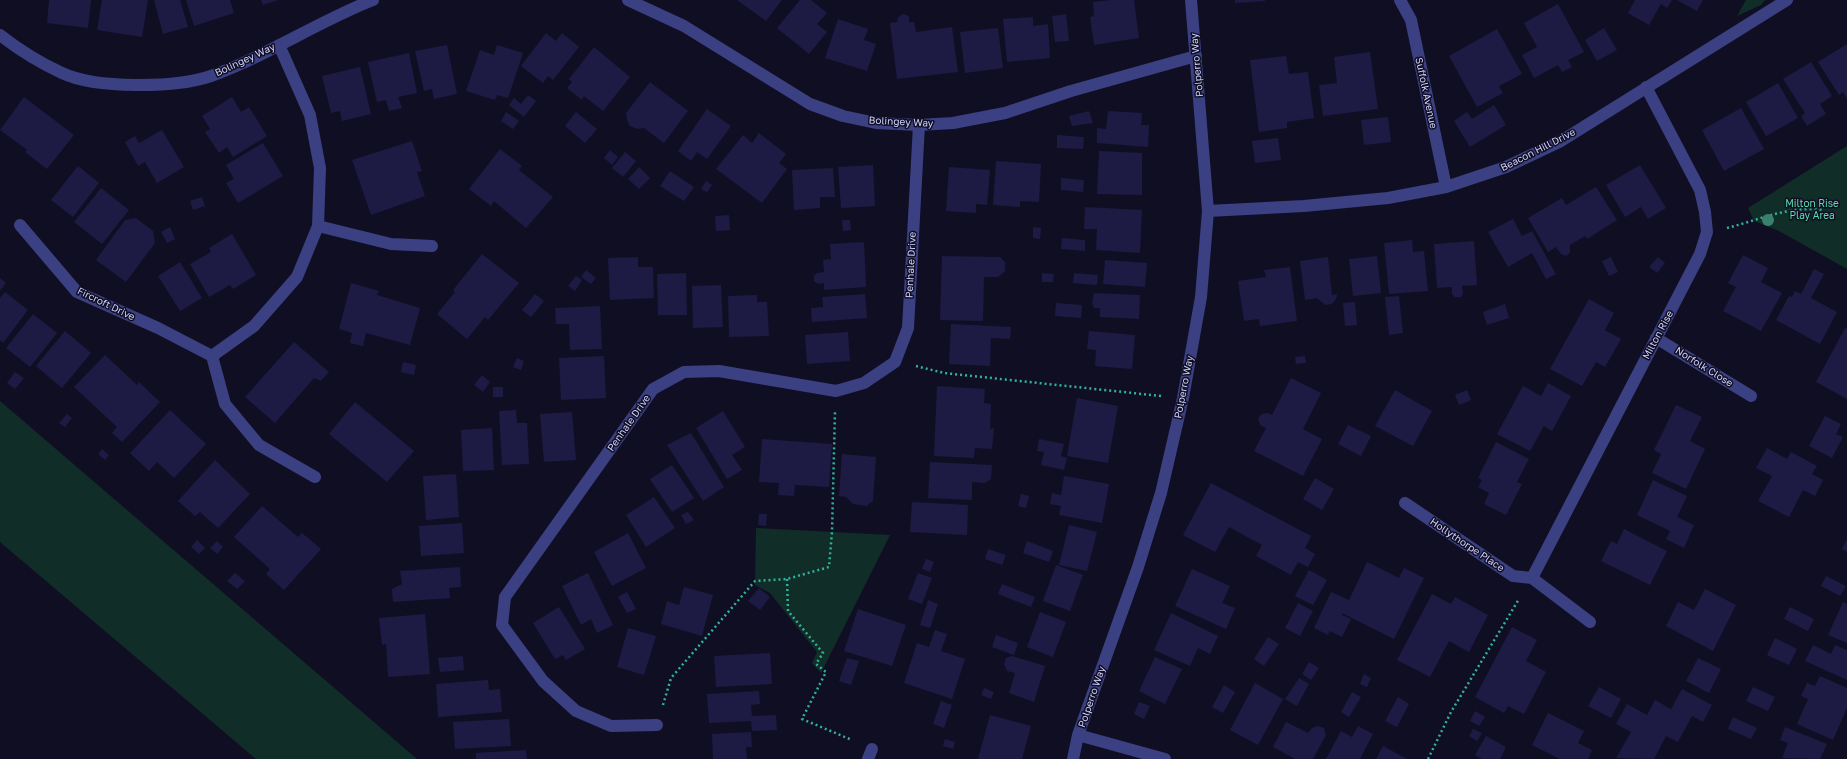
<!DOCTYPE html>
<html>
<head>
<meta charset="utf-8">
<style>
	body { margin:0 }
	canvas { display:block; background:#0f0e23 }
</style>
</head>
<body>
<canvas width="1847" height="759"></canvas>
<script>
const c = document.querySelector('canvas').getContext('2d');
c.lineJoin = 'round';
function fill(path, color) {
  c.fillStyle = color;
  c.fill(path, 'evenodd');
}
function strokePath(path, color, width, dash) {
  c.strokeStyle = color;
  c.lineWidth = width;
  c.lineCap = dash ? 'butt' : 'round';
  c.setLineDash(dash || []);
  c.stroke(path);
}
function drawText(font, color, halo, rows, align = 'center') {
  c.font = font + ' "Golos Text",sans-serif';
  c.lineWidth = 3;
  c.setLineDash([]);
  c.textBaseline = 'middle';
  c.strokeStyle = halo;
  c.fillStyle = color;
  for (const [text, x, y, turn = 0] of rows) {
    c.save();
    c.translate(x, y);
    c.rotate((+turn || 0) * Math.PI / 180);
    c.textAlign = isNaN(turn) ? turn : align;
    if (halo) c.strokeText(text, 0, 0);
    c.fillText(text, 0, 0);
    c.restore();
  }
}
fill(new Path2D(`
	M1746 0H1765L1761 5 1737 16Z
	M1847 146V269L1779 231 1754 221 1748 208Z
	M0 401 417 759H256L0 542Z
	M756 528 890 535 821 673 812 663 817 652 770 593 755 585Z`), '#112d28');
fill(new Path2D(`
	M49 0H91L88 28 47 23Z
	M102 0H148L142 37 97 30Z
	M154 0H180L188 27 163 34Z
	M186 0H230L234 13 194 26Z
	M261 0H278L263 5Z
	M737 0H782L766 21Z
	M800 0H811L827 13 817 24 827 32 809 54 777 28Z
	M1111 0H1134L1139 38 1094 45 1090 17 1094 16 1093 2Z
	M1235 0H1265V1L1235 3Z
	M1635 0H1672L1667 8 1661 4 1649 25 1628 13Z
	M1677 0H1703L1697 11Z
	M1558 4 1584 52 1568 60 1572 67 1562 72 1558 65 1534 78 1522 55 1537 47 1524 23Z
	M903 14 909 16V22H914L916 32 952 27 958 72 897 79 890 23 897 22 898 17Z
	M1066 14 1069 41 1055 42 1052 16Z
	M1033 17V26L1048 24 1050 58 1007 62 1003 19Z
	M838 19 868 29 864 40 876 44 867 71 825 58Z
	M998 28 1003 68 965 73 960 32Z
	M1604 28 1617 50 1597 61 1585 40Z
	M1497 29 1522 74 1499 86 1503 93 1477 107 1449 56Z
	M546 33 556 41 562 33 579 47 553 80 548 76 543 83 521 66Z
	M1847 44V99L1843 92 1839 95 1818 62Z
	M447 45 457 94 434 99 432 89 424 91 415 51Z
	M497 45 523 53 508 98 497 95 495 100 466 91 480 50 494 55Z
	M594 47 630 77 603 111 584 96 582 100 567 88 572 82 569 79Z
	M1370 52 1378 109 1323 116 1319 85 1337 83 1334 57Z
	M409 53 417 93 398 97 402 108 389 111 386 100 377 102 368 62Z
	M1286 56 1289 74 1308 72 1314 118 1287 122V128L1259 132 1250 60Z
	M1811 62 1832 96 1820 104 1826 114 1807 126 1801 116 1805 113 1783 79Z
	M360 67 371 114 342 121 340 111 331 113 322 76Z
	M650 82 688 111 664 143 644 128 638 129 630 126 627 120 626 113Z
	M1778 83 1798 118 1766 136 1746 102Z
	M528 95 536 101 524 117 509 105 514 98 521 104Z
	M24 97 74 135 47 169 25 152 27 150 0 130Z
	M232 97 241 112 249 107 267 136 233 157 227 147 219 153 205 132 210 129 202 116Z
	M1494 105 1506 125 1470 147 1454 121 1467 112 1472 119Z
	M1741 108 1764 149 1724 171 1702 130Z
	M707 109 731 126 707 159 697 152 691 161 678 151Z
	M1089 111 1093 123 1072 126 1069 116Z
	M1108 111 1142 113 1141 125H1149L1148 147 1097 143V128L1106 129Z
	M506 112 519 121 513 129 501 121Z
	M576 112 597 129 585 143 565 126Z
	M1388 117 1391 142 1364 145 1361 120Z
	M162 130 184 167 157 183 145 162 138 166 125 142 135 136 139 143Z
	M759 133 786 154 779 163 787 169 762 203 716 169 743 135 752 143Z
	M1057 135 1084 137 1083 149 1057 148Z
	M1278 138 1281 160 1255 163 1252 141Z
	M412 141 422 171 417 172 425 196 371 215 352 160Z
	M263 143 283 176 238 203 226 183 234 179 226 165Z
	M500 149 522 166 519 170 553 197 526 228 494 201 491 206 469 189Z
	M610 150 618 157 612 165 604 158Z
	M1099 151 1142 153V195L1097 194Z
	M625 152 636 161 623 177 612 168Z
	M996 161 1041 164 1039 202 1020 201V207L993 205Z
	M873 165 875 206 841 208 838 167Z
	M1640 165 1666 208 1648 219 1641 207 1625 217 1606 185Z
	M78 166 99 183 73 217 51 200Z
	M639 167 650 178 639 189 628 179Z
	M949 167 990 170 987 205 976 204V213L946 211Z
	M833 168 835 197H820V208L794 210 792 170Z
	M670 171 694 187 684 201 660 186Z
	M1061 178 1084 180 1083 192 1061 190Z
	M706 181 712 185 707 192 701 189Z
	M1596 187 1617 220 1587 239 1585 236 1570 245V253L1566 256 1561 254 1556 247 1548 252 1528 218 1562 198 1566 205Z
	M101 188 129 210 102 244 74 222Z
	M202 197 205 206 193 210 190 201Z
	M1085 207 1142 210 1140 253 1096 250 1097 229H1084Z
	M729 215 730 230 716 231 715 216Z
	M136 218 153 231 155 243 126 282 96 260 125 220Z
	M1513 219 1522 236 1532 231 1556 274 1546 279 1532 253 1508 267 1488 232Z
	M842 220H850L851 230 843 231Z
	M170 227 175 239 167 243 161 232Z
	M1033 227 1041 228 1040 239 1033 238Z
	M232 234 256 275 233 289 230 285 209 297 190 264 211 252 209 248Z
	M1062 238 1085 240V251L1061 249Z
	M1412 240 1413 252 1424 251 1428 291 1389 294 1384 243Z
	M1474 241 1477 285 1462 286 1463 294 1461 297H1455L1452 294V287L1437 288 1434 244Z
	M864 242 866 287 824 290V283L818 284 814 281V276L817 273 824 272 823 260 831 259 830 244Z
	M482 254 519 283 488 320 485 317 467 339 437 314 455 292 453 290Z
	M1743 255 1768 268 1761 282 1782 293 1761 331 1723 311 1736 287 1728 283Z
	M942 256 1000 257 1005 262V271L998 277H984L983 321 940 320Z
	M1377 256 1381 293 1353 296 1349 259Z
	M638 257V267H653L654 298 610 300 608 258Z
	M1328 257 1332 295 1337 294 1336 299 1332 304 1325 305 1317 298 1305 300 1300 261Z
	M1611 257 1618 272 1609 276 1602 261Z
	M1658 257 1665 263 1657 273 1649 267Z
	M1105 260 1147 263 1145 287 1103 284Z
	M180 262 202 298 180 311 158 276Z
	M1290 267 1297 321 1260 326 1259 319 1244 321 1238 281 1266 277 1264 270Z
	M1814 269 1824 274 1811 298 1837 312 1820 344 1776 320 1789 296 1792 297 1795 291 1801 294Z
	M586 270 596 278 591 284 581 277Z
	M686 273 687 315H658L657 274Z
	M1042 273 1054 274 1053 282H1042Z
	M1074 273 1098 275 1097 285 1073 283Z
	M576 276 582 280 575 291 568 286Z
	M0 278 6 283 0 291Z
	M351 283 379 291 377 295 420 308 410 345 366 333 363 346 350 343 352 333 339 329Z
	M721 285 723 327 693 328 692 286Z
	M5 292 28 310 3 343 0 340V298Z
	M1094 293 1140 295 1139 319 1100 317V308H1094L1092 303Z
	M535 294 544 301 531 317 522 310Z
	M865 294 867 318 812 322 811 308 823 307 822 297Z
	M757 295V302H767L769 336 729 337 728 296Z
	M1399 296 1403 333 1389 335 1385 297Z
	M1589 299 1614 313 1605 330 1621 339 1605 367 1596 362 1582 386 1550 369Z
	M1355 302 1357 325 1345 326 1343 303Z
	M1056 303 1082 305 1081 318 1055 316Z
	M1505 304 1509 318 1487 325 1483 312Z
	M600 306 602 349 570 350 569 324H556L555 308Z
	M33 314 57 333 30 367 6 348Z
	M951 324 1011 327 1010 339 991 338 990 366 949 364Z
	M1845 328 1847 329V399L1816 382Z
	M65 331 91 353 62 388 36 366Z
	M1089 331 1135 335 1132 369 1095 366 1096 350 1087 349Z
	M848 332 850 361 807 364 805 335Z
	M294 342 329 372 321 381 314 378 275 423 245 397Z
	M105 355 137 385 139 382 160 402 122 442 112 433 117 427 74 387Z
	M604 356 606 398 561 400 559 358Z
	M1305 356 1306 363 1296 364 1295 357Z
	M517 358 524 361 521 370 513 367Z
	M403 362 416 365 414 375 401 372Z
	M15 372 24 378 15 389 7 383Z
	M482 375 490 382 483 392 474 385Z
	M1291 378 1321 393 1303 429 1322 439 1303 476 1254 451 1266 428 1260 425 1258 418 1262 414 1268 413 1272 415Z
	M1548 383 1571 396 1552 431 1544 426 1530 451 1497 434 1523 386 1541 396Z
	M937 386 985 389 984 403 991 404 990 429 994 428 992 449 975 448 974 458 934 456Z
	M493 387H503V397H493Z
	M1395 390 1432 411 1413 446 1375 426Z
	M1467 390 1471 400 1459 405 1455 395Z
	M1077 398 1118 406 1108 463 1067 456Z
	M355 402 414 451 387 482 329 434Z
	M1676 405 1702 417 1690 441 1705 449 1686 489 1652 473 1661 454 1654 450Z
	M170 410 206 444 174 478 157 462 149 471 130 453Z
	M516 410 517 423H527L529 464 502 465 499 411Z
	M723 411 745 447 732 455 742 470 727 479 696 428Z
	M572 412 576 460 544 462 540 414Z
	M67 414 72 418 65 427 59 423Z
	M1825 416 1841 424 1836 434 1843 437 1832 458 1809 446Z
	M1348 425 1371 436 1361 456 1338 444Z
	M492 428 494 470 463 471 461 430Z
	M691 433 724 487 703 501 667 445Z
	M762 439 832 444 829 487 795 485 794 496 778 495 779 483 759 482Z
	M1039 439 1064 444 1061 456 1067 458 1064 470 1041 465 1044 452 1037 451Z
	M1496 442 1529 459 1517 482 1522 484 1506 515 1484 504 1489 493 1478 487 1482 480 1478 478Z
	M1767 448 1787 459 1791 452 1817 466 1812 474 1823 480 1815 496 1803 490 1789 517 1758 501 1772 476 1756 468Z
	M102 449 109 455 105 460 98 454Z
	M842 454 876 457 873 501 867 506 853 504 846 497 839 496Z
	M215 460 250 494 218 528 200 512 195 516 178 501Z
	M930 462 992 465 991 479 985 483 972 482V500L928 498Z
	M672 465 694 498 672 512 650 479Z
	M456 474 459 517 426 520 423 476Z
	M1064 476 1109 484 1102 523 1059 515 1061 506 1050 504 1052 493 1061 495Z
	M1315 478 1334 489 1322 510 1303 499Z
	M1653 480 1687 496 1677 517 1694 525 1684 548 1666 539 1670 531 1637 515Z
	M1211 483 1311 536 1305 548 1315 554 1308 567 1298 562 1291 575 1256 556 1262 545 1229 527 1215 552 1183 535Z
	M1021 494 1029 496 1026 508 1018 506Z
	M654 497 675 528 646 547 626 515Z
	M912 502 968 505 967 535 910 532Z
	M262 506 298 537 302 533 321 549 284 590 266 574 270 569 234 537Z
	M688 512 694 520 686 524 681 515Z
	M759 514H767L766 526 758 525Z
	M462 523 464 553 421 556 419 526Z
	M1069 525 1097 532 1087 571 1059 565Z
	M1624 529 1667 551 1650 585 1601 561 1611 541 1617 544Z
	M628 533 646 568 612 586 594 552Z
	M1847 539V552L1842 549Z
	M197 540 205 548 199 554 191 547Z
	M217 541 223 547 217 554 210 548Z
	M1027 541 1053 551 1049 562 1023 553Z
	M988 549 1006 555 1002 565 985 559Z
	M926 559 934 562 930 572 922 569Z
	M1367 562 1399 578 1404 568 1424 578 1394 639 1342 613V615L1351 619 1342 637 1330 631 1328 635 1314 628 1331 592 1349 600Z
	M1056 565 1083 575 1070 611 1043 601Z
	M460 567 461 587 449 588 450 598 393 602 392 589 402 584 400 571Z
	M1192 569 1230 586 1222 603 1235 608 1226 629 1175 606Z
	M1309 570 1327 580 1313 605 1295 596Z
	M235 573 245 581 237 589 227 581Z
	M588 573 613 625 597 633 591 619 581 625 562 586Z
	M918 573 932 578 922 604 908 599Z
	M1826 576 1846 586 1840 596 1821 586Z
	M1002 584 1035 597 1031 607 998 594Z
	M684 587 713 595 702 636 661 624 667 601 679 605Z
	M759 588 770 597 760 610 748 601Z
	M1705 589 1736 605 1713 651 1666 626 1678 602 1694 610Z
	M627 592 636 609 627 613 618 597Z
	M1432 594 1451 604 1455 597 1488 615 1469 652 1449 641 1430 677 1397 660Z
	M928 600 938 604 930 628 920 625Z
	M1843 602 1847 604V643L1828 635Z
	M1298 603 1313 611 1300 636 1285 628Z
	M559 607 585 649 566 660 563 655 555 659 533 623Z
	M1790 607 1814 619 1808 631 1784 619Z
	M858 609 906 625 892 666 844 651Z
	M1040 612 1066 622 1053 657 1027 647Z
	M1171 613 1218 636 1210 654 1198 648 1190 666 1154 650Z
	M425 614 430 674 388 677 386 644 382 645 379 618Z
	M1512 627 1537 640 1526 661 1546 672 1524 714 1508 706 1504 713 1475 697Z
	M628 628 656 636 644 675 617 667Z
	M935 630 947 634 941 651 965 659 952 699 904 683 917 643 929 647Z
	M996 635 1018 643 1014 655 992 647Z
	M1268 637 1279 644 1264 666 1254 659Z
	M1775 638 1797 649 1789 665 1767 655Z
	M1813 645 1831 654 1835 645 1847 650V680L1805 661Z
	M770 653 772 684 716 687 714 656Z
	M463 656 464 670 440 672 438 658Z
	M1012 656 1045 666 1034 702 1009 693 1015 673 1007 671 1004 664 1006 658Z
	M1155 657 1182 669 1165 704 1139 691Z
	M847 658 859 661 851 685 839 681Z
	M1698 658 1721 669 1709 693 1686 681Z
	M1309 662 1319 668 1311 680 1302 674Z
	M1364 674 1371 678 1367 687 1360 684Z
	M1820 676 1847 688V708L1833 740 1797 724 1808 699 1801 696 1807 683 1815 686Z
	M1299 678 1309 684 1297 706 1285 699Z
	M488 680 489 690 500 689 502 712 438 717 436 684Z
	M1255 683 1283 699 1258 745 1230 730Z
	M1224 685 1235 692 1223 713 1212 707Z
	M1599 687 1621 699 1611 718 1588 706Z
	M1753 687 1775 697 1768 711 1746 701Z
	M984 688 994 692 991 699 981 695Z
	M1682 689 1712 705 1703 722 1692 716 1678 742 1666 736 1654 759 1616 758 1631 732 1616 724 1627 704 1647 715 1655 700 1671 709Z
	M759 691 760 704 751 705 752 716 776 715 777 730 752 731 751 721 709 723 707 694Z
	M1352 692 1361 697 1349 717 1341 712Z
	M1398 697 1409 704 1397 727 1385 721Z
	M941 701 952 705 944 728 933 724Z
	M1139 702 1150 706 1144 719 1134 714Z
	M1475 711 1485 717 1479 726 1470 721Z
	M1548 713 1584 731 1578 743 1592 750 1588 759H1560L1532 745Z
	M990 715 1031 726 1022 759H978Z
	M1733 717 1757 728 1751 739 1728 729Z
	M509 719 511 746 455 749 453 722Z
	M1286 722 1308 733 1312 728 1318 726 1324 728 1326 735 1313 759H1295L1273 747Z
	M1358 726 1373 734 1360 759H1326L1341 731 1352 737Z
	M1785 727 1827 744 1820 759 1782 758 1788 743 1780 740Z
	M1473 729 1482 733 1477 741 1469 736Z
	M751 732 752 747H746L747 759H713L712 734Z
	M1486 736 1506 747 1500 759H1482L1475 755Z
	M945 739 955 742 953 749 943 746Z
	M1383 746 1407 759H1376Z
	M526 750 527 759H476V753Z`), '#1d1a43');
strokePath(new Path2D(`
	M1727 228C1759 220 1790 205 1824 210
	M916 366 944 373 1161 396
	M787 579 788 611 823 653 816 664 826 672 802 719 852 740
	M663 705 671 678 755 581 787 579 829 567 832 532 835 412
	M1428 759 1451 712 1519 599`), '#30b39a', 2.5, [2, 3]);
strokePath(new Path2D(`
	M628 0 684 26 810 104 843 116 876 123 919 125 953 123 1005 113 1071 91 1196 56
	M1400 0 1411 20 1446 187
	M0 35C19 50 40 63 62 73 96 89 176 88 211 76 267 56 317 22 373 0
	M1208 211 1304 206 1388 198 1446 187 1506 167 1561 141 1787 0
	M20 225 77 292 158 328 212 356 254 326 297 277 318 226 320 168 310 115 279 45
	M318 226 391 244 432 246
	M1656 338 1751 396
	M212 356 225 404 259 445 315 477
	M1405 503 1513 576 1532 578 1590 622
	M1532 578 1700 254 1707 232 1705 212 1700 190 1646 87
	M657 725 611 726 576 711 543 681 502 625 505 597 653 389 684 372 719 371 836 391 864 383 895 362 908 328 919 125
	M1078 735 1165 759
	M868 759 872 749
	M1073 759 1078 735 1138 567 1161 493 1183 398 1201 297 1208 211 1191 0`), '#3a4081', 12);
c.fillStyle = '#3a806f';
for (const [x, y] of [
	[1768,220]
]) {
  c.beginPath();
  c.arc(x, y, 6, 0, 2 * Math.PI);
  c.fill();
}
drawText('10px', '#d1d1fe', '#0f0e23', [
	["Bolingey Way",245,60,-25],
	["Polperro Way",1197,65,-95],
	["Suffolk Avenue",1426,93,78],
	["Bolingey Way",901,122,3],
	["Beacon Hill Drive",1538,150,-27],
	["Penhale Drive",911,265,-87],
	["Fircroft Drive",106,304,26],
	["Milton Rise",1658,335,-62],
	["Norfolk Close",1704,367,32],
	["Polperro Way",1184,387,-79],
	["Penhale Drive",629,423,-55],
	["Hollythorpe Place",1467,545,34],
	["Polperro Way",1092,697,-71]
]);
drawText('10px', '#5dddad', '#0f0e23', [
	["Milton Rise",1812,204],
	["Play Area",1812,216]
]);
</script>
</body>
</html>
